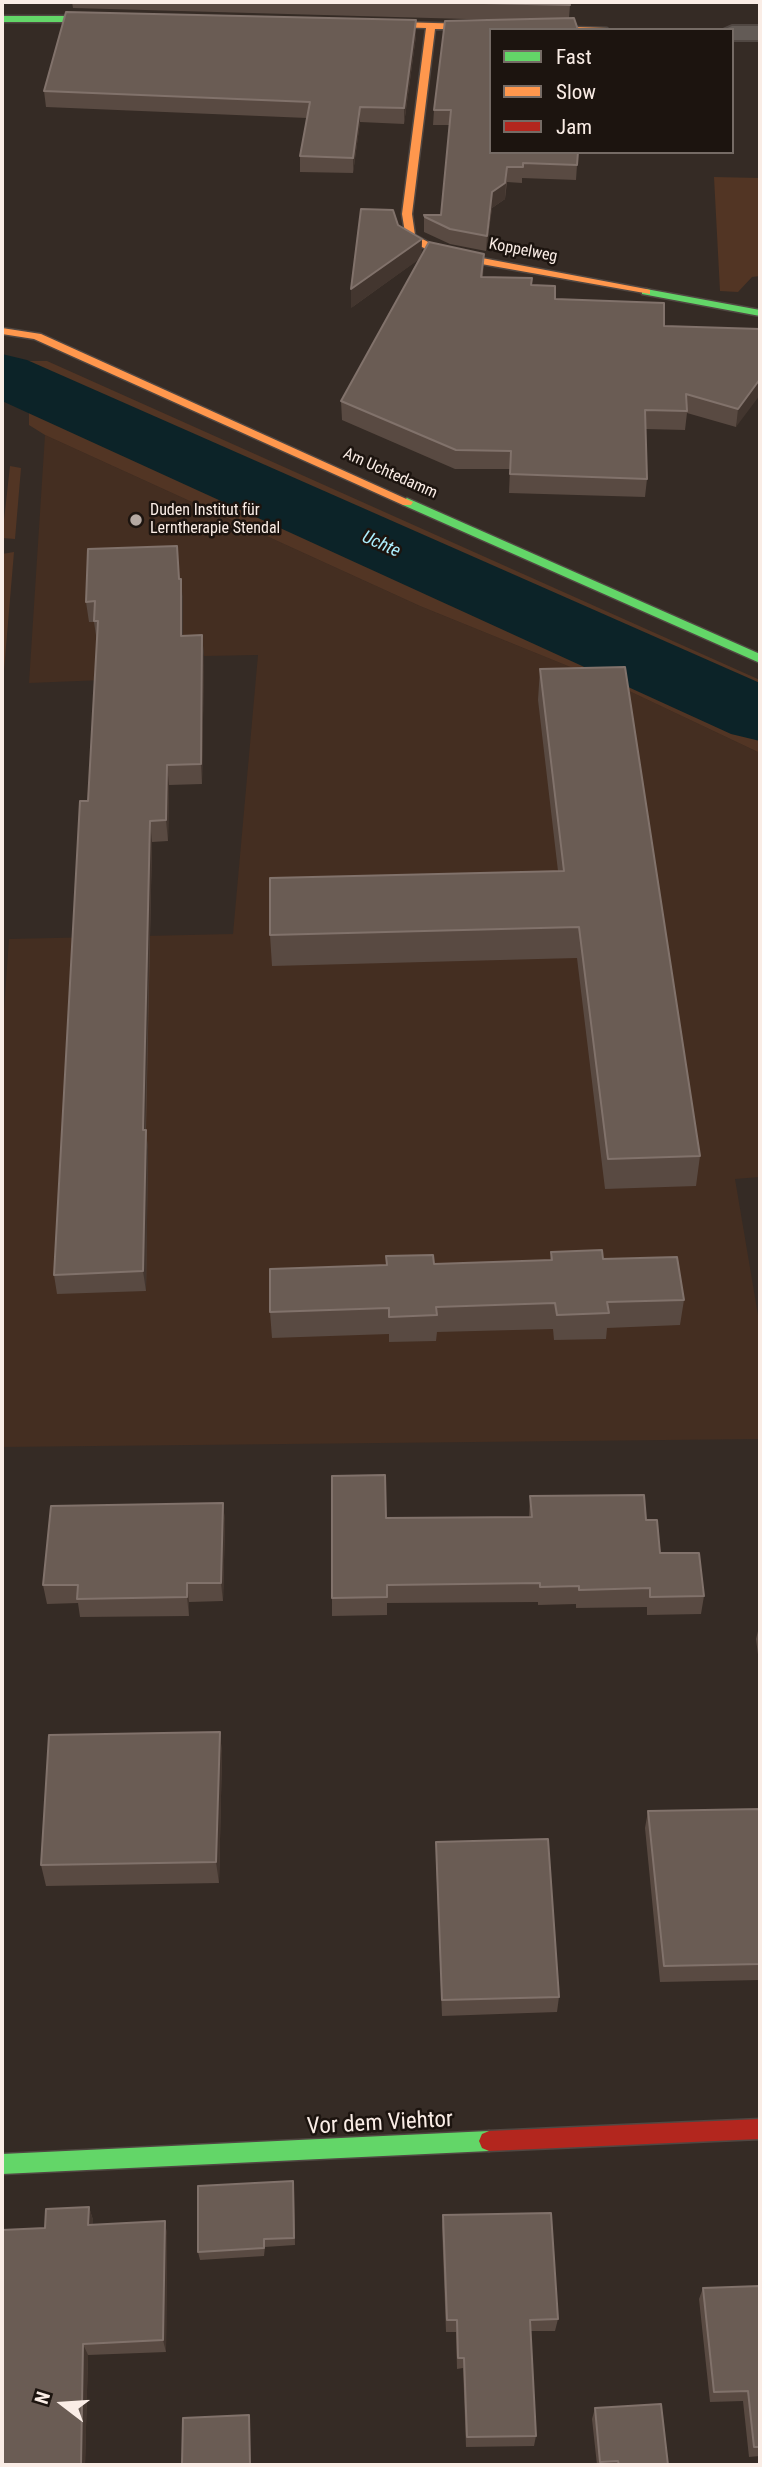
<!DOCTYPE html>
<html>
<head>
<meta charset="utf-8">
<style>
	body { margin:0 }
	#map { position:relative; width:762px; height:2467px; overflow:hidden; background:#352b25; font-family:"Roboto Condensed",sans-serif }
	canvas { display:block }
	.frame { position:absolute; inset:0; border:4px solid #faede6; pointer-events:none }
	.legend { position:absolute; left:489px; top:28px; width:245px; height:126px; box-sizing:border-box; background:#1c140f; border:2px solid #756b65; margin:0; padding:9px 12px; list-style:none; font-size:21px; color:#faede6 }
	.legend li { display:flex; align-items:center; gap:14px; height:35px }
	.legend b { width:35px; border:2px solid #756b65 }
	.north { position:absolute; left:28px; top:2369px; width:70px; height:70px; -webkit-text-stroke:5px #1c140f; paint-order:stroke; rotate:287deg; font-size:19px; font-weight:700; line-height:28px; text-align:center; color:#faede6 }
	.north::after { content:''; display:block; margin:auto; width:24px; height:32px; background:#faede6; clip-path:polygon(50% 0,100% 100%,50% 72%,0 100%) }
</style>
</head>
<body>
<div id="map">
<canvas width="762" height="2467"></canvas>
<div class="frame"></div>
<ul class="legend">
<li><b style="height:9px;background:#63d668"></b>Fast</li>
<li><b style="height:9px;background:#ff974d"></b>Slow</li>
<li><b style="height:9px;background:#b3261e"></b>Jam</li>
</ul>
<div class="north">N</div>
</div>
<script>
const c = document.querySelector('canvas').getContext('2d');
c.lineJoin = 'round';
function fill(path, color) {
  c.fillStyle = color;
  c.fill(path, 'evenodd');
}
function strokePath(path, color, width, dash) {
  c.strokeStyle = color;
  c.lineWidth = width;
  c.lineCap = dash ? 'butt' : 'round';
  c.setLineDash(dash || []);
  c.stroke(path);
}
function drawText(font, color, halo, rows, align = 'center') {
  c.font = font + ' "Roboto Condensed",sans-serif';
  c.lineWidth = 5;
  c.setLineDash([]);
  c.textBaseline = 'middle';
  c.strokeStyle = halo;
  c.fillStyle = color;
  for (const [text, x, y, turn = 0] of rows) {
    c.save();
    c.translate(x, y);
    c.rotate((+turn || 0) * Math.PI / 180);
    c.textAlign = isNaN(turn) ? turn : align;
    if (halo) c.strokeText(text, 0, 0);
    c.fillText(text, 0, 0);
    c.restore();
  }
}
fill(new Path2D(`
	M45 435 420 606 627 690 760 753V1177L735 1179 760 1327V1439L2 1447V1038L9 939 233 934 258 655 204 656 129 679 29 683Z`), '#442e21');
fill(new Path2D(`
	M714 177 760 178V276L752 277 738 292 720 291Z
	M29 361H47L760 680V753L627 690 420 606 45 435 29 425Z
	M10 466 21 468 15 539 2 538Z
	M14 552 3 682H2V554Z`), '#523524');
fill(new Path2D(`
	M2 354 27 360 760 683V741L731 734 2 401Z`), '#0c2328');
const street = new Path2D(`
	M732 26H760V40H732V30H723Z`);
const fast = new Path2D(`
	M2 16H115L120 19 115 22H2Z
	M646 289 760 310V316L642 294V290Z
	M407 498 760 654V663L403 505 401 502Z
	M489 2131 496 2134 499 2141 496 2148 489 2151 2 2174V2154Z`);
const slow = new Path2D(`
	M364 21 607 28 609 30 435 29 412 214 415 235 445 251 646 289 650 290V294L442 257 406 239 402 214 426 28 361 26 359 24Z
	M2 328 41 334 413 502 411 505H403L34 339 2 334Z`);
const jam = new Path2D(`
	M760 2119V2139L489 2151 482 2148 479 2141 482 2134 489 2131Z`);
strokePath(street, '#504742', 4);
strokePath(fast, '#504742', 3);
strokePath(slow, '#504742', 3);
strokePath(jam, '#504742', 3);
fill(street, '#635b56');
fill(fast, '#63d668');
fill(slow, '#ff974d');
fill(jam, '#b3261e');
fill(new Path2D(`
	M72 2H569L570 5 569 18 577 165 576 180 522 178V183L507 182 505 199 492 208 486 251 450 244 424 232V215H441L450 125H433L434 110 502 20 73 8Z
	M416 20V36L404 124 360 122 353 173 300 172V156L307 118 46 107 44 91Z
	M422 239 421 256 484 254 483 277 532 285 555 299 664 326 760 329 736 427 687 413 685 430 645 429 647 479 645 497 509 493 510 469H455L342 420 341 401 419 259 351 308Z
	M179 579 183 599V636L202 635 204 656 202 784 169 785 168 841 152 842 146 1130 148 1150 146 1291 57 1294 54 1275 88 801 97 642 94 622H89L86 602Z
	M540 669 700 1156 696 1186 605 1189 577 958 272 966 270 935 558 871 538 700Z
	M551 1252 603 1259 684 1300 680 1325 607 1328 606 1339 554 1340 553 1329 437 1332 436 1341 389 1342V1334L272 1338 270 1312 434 1264 550 1260Z
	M530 1496 646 1520 660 1553 704 1596 701 1614 647 1615V1607L576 1608V1604L538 1605V1602L387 1603V1615L332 1616V1598L386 1518 529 1517Z
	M223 1503 225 1522 223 1601 189 1602V1616L80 1617 78 1603 47 1604 43 1585Z
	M760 1623V1670L756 1639Z
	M220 1732 222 1754 219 1883 46 1886 41 1865Z
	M760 1809V1980L660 1982 645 1828 648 1811Z
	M436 1842 559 1997 557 2012 442 2016 436 1859Z
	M294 2189 295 2245 265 2247 264 2256 200 2260 198 2252Z
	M89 2207 93 2220 92 2225 165 2221 167 2235 166 2352 88 2355 85 2465 45 2228Z
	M443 2215 558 2319 555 2331H530L536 2436 534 2446 466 2447 463 2368 457 2369 456 2332H446L442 2227Z
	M760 2286V2456L749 2457 743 2401 710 2402 699 2299 703 2288Z
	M595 2408 668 2465H597L592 2419Z`), '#594a42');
fill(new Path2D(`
	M416 20V36L404 124V108Z
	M360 107V122L353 173V158Z
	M507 167 505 199 492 208 486 251 487 236 492 192Z
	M422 239 421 258 351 308V289Z
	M760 379V395L736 427 738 409Z
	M181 579 183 599V656L181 636Z
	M202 635 204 656 202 784 201 764Z
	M167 765 169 785 168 841 166 820Z
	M150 821 152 842 145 1150 143 1130Z
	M146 1130 148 1150 146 1291 143 1271Z
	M223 1503 225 1522 223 1601 221 1583Z
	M187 1583 189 1602V1616L187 1597Z
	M220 1732 222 1754 219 1883 216 1862Z
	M89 2207 93 2220 92 2238 88 2225Z
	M165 2221 167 2235 166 2352 163 2340Z
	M83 2344 88 2355 85 2465H81Z
	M249 2415 250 2421 251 2465H250Z`), '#43362f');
const building = new Path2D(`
	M440 2H569L570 5Z
	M66 12 416 20 404 108 360 107 353 158 300 156 310 102 44 91Z
	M574 18 578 30H491V152H578L577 165 523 163V167H507L505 183 492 192 487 236 450 229 425 217 424 215H441L451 110H434L445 21Z
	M361 209 393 210 398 225 422 239 351 289Z
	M429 242 484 254 481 277 532 278 531 285 555 286V299L664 303V326L760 329V379L738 409 686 394 687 411 645 410 647 479 510 474 511 451 456 450 341 401Z
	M177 546 179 579H181V636L202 635 201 764 167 765 166 820 150 821 143 1130H146L143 1271 54 1275 80 801H88L98 621H94L95 601 86 602 88 549Z
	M625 667 700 1156 608 1159 579 927 270 935V878L564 871 540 669Z
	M602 1250 603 1259 677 1257 684 1300 607 1302 609 1313 557 1315 555 1303 436 1307 437 1315 389 1317V1308L270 1312V1269L387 1265 386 1256 433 1255 434 1264 552 1260 551 1252Z
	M385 1475 386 1518 532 1517 530 1496 644 1495 646 1520H657L660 1553H699L704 1596 650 1597V1588L579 1590V1586L540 1587V1583L387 1585V1597L332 1598V1476Z
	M223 1503 221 1583H187V1597L77 1599 78 1585H43L51 1506Z
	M220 1732 216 1862 41 1865 49 1735Z
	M760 1809V1964L664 1966 648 1811Z
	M548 1839 559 1997 442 2000 436 1842Z
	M293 2181 294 2238 264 2239V2248L198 2252V2186Z
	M89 2207 88 2225 165 2221 163 2340 83 2344 81 2465H2V2230L45 2228 46 2209Z
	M551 2213 558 2319 530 2320 536 2436 467 2437 464 2358H458L457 2320H447L443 2215Z
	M760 2286V2447H754L748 2391 714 2392 703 2288Z
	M661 2404 668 2465H619L618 2461 600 2462 595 2408Z
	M249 2415 250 2465H182L183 2418Z`);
fill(building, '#6a5c54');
strokePath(building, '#81726b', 2);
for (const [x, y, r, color] of [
	[136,520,7,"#b5a9a2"]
]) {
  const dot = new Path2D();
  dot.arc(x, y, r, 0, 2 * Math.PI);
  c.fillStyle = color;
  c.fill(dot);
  strokePath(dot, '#1c140f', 2.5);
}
drawText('16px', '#faede6', '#1c140f', [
	["Koppelweg",523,251,11],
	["Am Uchtedamm",390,474,24]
]);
drawText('16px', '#faede6', '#1c140f', [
	["Duden Institut für",150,511],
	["Lerntherapie Stendal",150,529]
], 'left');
drawText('italic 18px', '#aceefd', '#1c140f', [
	["Uchte",381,545,24]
]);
drawText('23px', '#faede6', '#1c140f', [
	["Vor dem Viehtor",380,2124,-3]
]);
</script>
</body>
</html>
